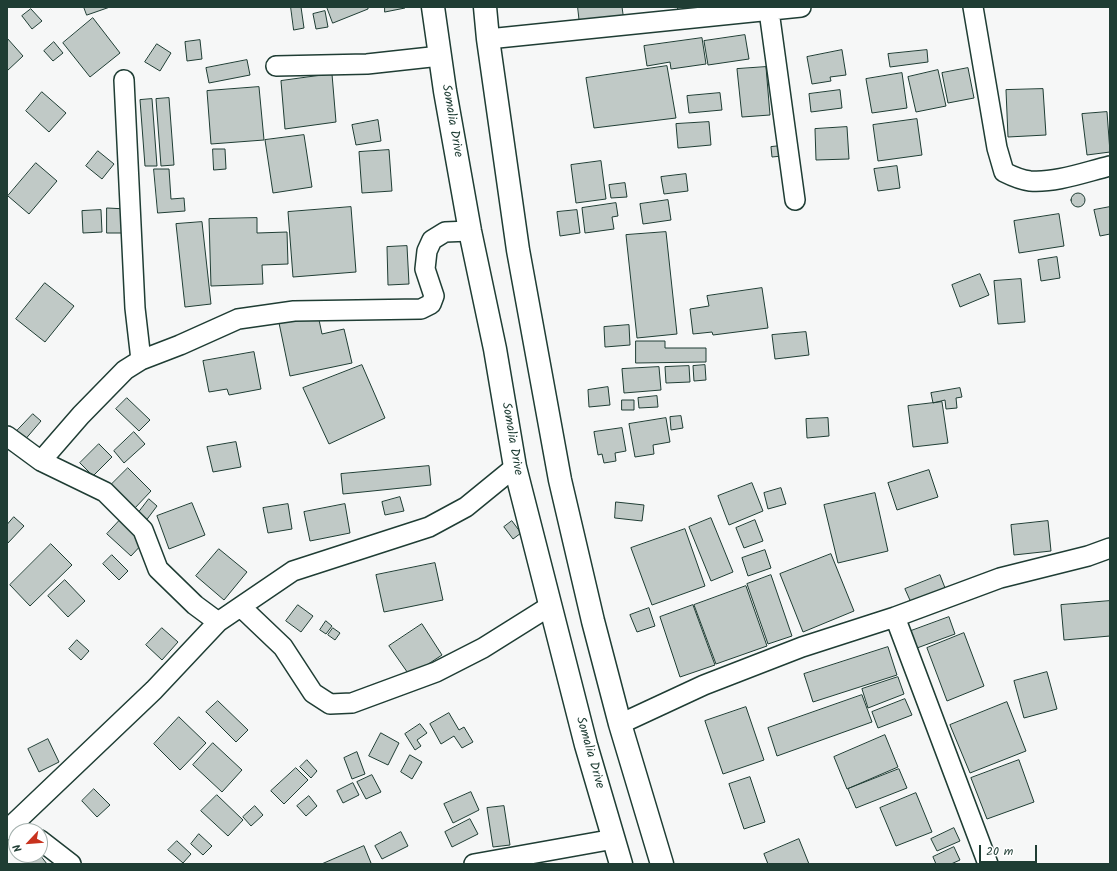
<!DOCTYPE html>
<html>
<head>
<meta charset="utf-8">
<style>
	body { margin:0 }
	#map { position:relative; width:1117px; height:871px; overflow:hidden; background:#f6f7f7; font-family:Kalam,sans-serif }
	canvas { display:block }
	.frame { position:absolute; inset:0; border:8px solid #1f3d34; pointer-events:none }
	.north { position:absolute; left:8px; top:823px; width:40px; height:40px; box-sizing:border-box; background:#fff; border:1px solid #a5b1ae; border-radius:50%; rotate:244deg; font-size:11px; font-weight:700; line-height:16px; text-align:center; color:#1f3d34 }
	.north::after { content:''; display:block; margin:auto; width:14px; height:18px; background:#c8321e; clip-path:polygon(50% 0,100% 100%,50% 72%,0 100%) }
	.scale { position:absolute; left:979px; top:845px; width:58px; height:18px; box-sizing:border-box; border:2px solid #1f3d34; border-top:0; padding-left:5px; font-size:12px; line-height:14px; white-space:nowrap; color:#1f3d34; -webkit-text-stroke:3px #fff; paint-order:stroke }
</style>
</head>
<body>
<div id="map">
<canvas width="1117" height="871"></canvas>
<div class="frame"></div>
<div class="north">N</div>
<div class="scale">20 m</div>
</div>
<script>
const c = document.querySelector('canvas').getContext('2d');
c.lineJoin = 'round';
function fill(path, color) {
  c.fillStyle = color;
  c.fill(path, 'evenodd');
}
function strokePath(path, color, width, dash) {
  c.strokeStyle = color;
  c.lineWidth = width;
  c.lineCap = dash ? 'butt' : 'round';
  c.setLineDash(dash || []);
  c.stroke(path);
}
function drawText(font, color, halo, rows, align = 'center') {
  c.font = font + ' Kalam,sans-serif';
  c.lineWidth = 4;
  c.setLineDash([]);
  c.textBaseline = 'middle';
  c.strokeStyle = halo;
  c.fillStyle = color;
  for (const [text, x, y, turn = 0] of rows) {
    c.save();
    c.translate(x, y);
    c.rotate((+turn || 0) * Math.PI / 180);
    c.textAlign = isNaN(turn) ? turn : align;
    if (halo) c.strokeText(text, 0, 0);
    c.fillText(text, 0, 0);
    c.restore();
  }
}
const building = new Path2D(`
	M84 7H110L87 15Z
	M291 7H301L304 28 294 30Z
	M327 7H368V9L333 23Z
	M385 7H405V8L385 12Z
	M578 7H622L624 21 580 25Z
	M678 7H717L678 14Z
	M31 9 42 21 32 29 22 16Z
	M325 11 328 27 316 29 313 14Z
	M93 18 120 53 90 77 63 43Z
	M745 35 749 59 708 65 704 41Z
	M7 38 23 56 7 71Z
	M702 38 706 64 671 69 670 62 647 66 644 46Z
	M200 40 202 59 187 61 185 42Z
	M54 42 63 53 53 61 44 51Z
	M157 44 171 53 160 71 145 62Z
	M842 50 846 75 830 77 831 81 812 84 807 57Z
	M927 50 928 62 890 67 888 54Z
	M247 60 250 75 209 83 206 68Z
	M667 66 676 118 594 128 586 78Z
	M766 67 770 115 742 117 737 69Z
	M968 68 974 98 948 103 942 73Z
	M938 70 946 106 916 112 908 77Z
	M902 73 907 108 872 113 866 79Z
	M332 74 336 122 285 129 281 81Z
	M259 87 264 140 211 144 207 91Z
	M1043 89 1046 135 1008 137 1006 90Z
	M840 90 842 108 811 112 809 94Z
	M42 92 66 113 49 132 26 111Z
	M720 93 722 110 689 113 687 96Z
	M169 98 174 165 161 166 156 99Z
	M152 99 157 166H145L140 100Z
	M1107 112 1110 152 1087 155 1082 114Z
	M917 119 922 155 878 161 873 125Z
	M378 120 381 141 356 145 352 125Z
	M709 122 711 145 678 148 676 124Z
	M847 127 849 159 816 160 815 129Z
	M304 135 312 187 273 193 265 140Z
	M781 146 782 156 772 157 771 147Z
	M213 149H225L226 169 214 170Z
	M389 150 392 191 362 193 359 152Z
	M98 151 114 164 102 179 86 166Z
	M601 161 606 199 576 203 571 165Z
	M36 163 57 181 29 214 8 196Z
	M897 166 900 188 878 191 874 169Z
	M154 169H169L171 199 184 198 185 211 158 213Z
	M686 174 688 191 664 194 661 177Z
	M625 183 627 197 611 198 609 185Z
	M1071 200a7 7 0 1 1 14 0a7 7 0 1 1-14 0Z
	M668 200 671 220 643 224 640 204Z
	M616 203 618 216 612 217 614 229 585 233 582 208Z
	M351 207 356 272 293 277 288 212Z
	M1110 207V234L1100 236 1094 210Z
	M107 208 127 209 126 233H107Z
	M101 210 102 232 83 233 82 211Z
	M577 210 580 233 560 236 557 212Z
	M1059 214 1064 246 1019 253 1014 221Z
	M257 218V233L287 232 288 264 262 265 263 284 211 286 209 219Z
	M202 222 211 304 185 307 176 224Z
	M666 232 677 334 637 338 626 235Z
	M407 246 409 284 388 285 387 247Z
	M1057 257 1060 278 1041 281 1038 260Z
	M980 274 989 295 960 307 952 285Z
	M1021 279 1025 322 998 324 994 281Z
	M45 283 74 306 45 342 16 319Z
	M762 288 768 328 713 335 712 332 693 334 690 309 709 306 707 296Z
	M318 315 322 334 344 329 352 363 290 376 278 318Z
	M629 325 630 345 605 347 604 327Z
	M806 332 809 355 775 359 772 335Z
	M636 341H665V348H706V362L636 363Z
	M254 352 261 389 229 395 227 389 209 392 203 361Z
	M362 365 385 418 329 444 303 388Z
	M705 365 706 380 694 381 693 366Z
	M689 366 690 382 666 383 665 367Z
	M659 367 661 390 624 393 622 369Z
	M608 387 610 405 589 407 588 390Z
	M960 388 962 397 956 398 957 408 946 409 945 400 933 403 931 393Z
	M657 396 658 407 639 408 638 398Z
	M127 398 150 420 139 431 116 409Z
	M622 400H634V410H622Z
	M942 402 948 443 913 447 908 406Z
	M33 414 41 421 23 442 14 434Z
	M681 416 683 428 671 430 670 417Z
	M666 418 670 442 653 445 654 454 635 457 629 424Z
	M828 418 829 436 807 438 806 419Z
	M622 428 626 451 615 453 616 461 604 463 602 454 598 455 594 432Z
	M134 432 145 444 124 463 114 451Z
	M236 442 241 467 213 472 207 447Z
	M99 444 112 457 93 476 80 463Z
	M429 466 431 485 343 494 341 474Z
	M128 468 151 491 134 509 110 486Z
	M929 470 938 497 897 510 888 483Z
	M752 483 763 511 729 525 718 496Z
	M781 488 786 504 768 509 764 493Z
	M875 493 888 551 838 563 824 505Z
	M400 497 404 511 385 515 382 502Z
	M149 499 157 506 145 522 136 516Z
	M616 502 644 505 642 521 615 518Z
	M192 503 205 535 169 549 157 516Z
	M288 504 292 529 268 533 263 508Z
	M345 504 350 533 310 541 304 512Z
	M14 517 24 526 7 544V525Z
	M711 518 733 572 711 581 689 527Z
	M120 520 144 542 131 556 107 534Z
	M755 520 763 541 744 548 736 528Z
	M512 521 521 533 513 539 504 527Z
	M1048 521 1051 551 1014 555 1011 525Z
	M685 529 705 586 652 605 631 548Z
	M51 544 72 565 30 606 10 585Z
	M219 549 247 572 224 600 196 576Z
	M765 550 771 568 748 576 742 558Z
	M831 554 854 611 803 632 780 574Z
	M112 555 128 571 119 580 103 564Z
	M435 563 443 600 384 612 376 575Z
	M771 575 792 636 768 644 747 584Z
	M940 575 947 593 913 607 905 589Z
	M65 580 85 601 68 617 48 596Z
	M746 586 767 646 716 664 694 605Z
	M1110 601V636L1064 640 1061 605Z
	M298 605 313 616 301 632 286 621Z
	M693 605 715 665 680 677 660 617Z
	M649 608 655 626 637 632 630 615Z
	M949 617 955 634 917 648 911 631Z
	M326 621 332 626 326 634 320 630Z
	M422 624 442 655 410 676 389 646Z
	M162 628 178 642 162 660 146 645Z
	M333 628 340 633 335 640 328 635Z
	M964 633 984 686 947 701 927 648Z
	M77 640 89 651 81 660 69 649Z
	M888 647 897 675 813 702 804 674Z
	M1047 672 1057 709 1024 718 1014 681Z
	M898 677 904 694 868 708 862 689Z
	M862 695 872 722 777 756 768 728Z
	M905 699 912 715 878 728 872 712Z
	M218 701 248 730 236 742 206 712Z
	M1007 702 1026 751 970 773 950 725Z
	M746 707 764 760 723 774 705 721Z
	M449 713 459 730 464 727 473 742 462 748 454 736 441 744 430 724Z
	M179 717 206 743 180 770 154 744Z
	M420 724 427 733 417 740 421 746 415 750 405 734Z
	M381 733 399 743 388 765 369 756Z
	M885 735 898 767 847 789 834 757Z
	M48 739 59 762 39 772 28 749Z
	M213 743 242 770 222 792 193 765Z
	M357 752 365 774 352 779 344 758Z
	M410 755 422 762 412 779 401 772Z
	M307 760 317 771 311 778 300 767Z
	M1019 760 1034 802 987 819 971 778Z
	M296 768 308 780 284 804 271 791Z
	M899 769 907 788 856 808 848 789Z
	M372 775 381 792 366 799 357 782Z
	M750 777 765 822 744 829 729 784Z
	M353 783 359 795 343 803 337 791Z
	M94 789 110 805 97 817 82 801Z
	M471 792 479 810 453 823 444 804Z
	M916 793 932 832 896 846 880 808Z
	M217 795 243 820 228 836 201 811Z
	M309 796 317 806 306 816 297 806Z
	M255 806 263 815 251 826 243 817Z
	M504 806 510 845 493 847 487 808Z
	M470 819 478 834 452 847 445 832Z
	M954 828 960 841 937 851 931 839Z
	M401 832 408 846 382 859 375 846Z
	M199 834 212 846 203 855 191 844Z
	M799 839 809 864H768L764 854Z
	M177 841 191 854 183 863 168 850Z
	M364 846 371 863 368 864H322Z
	M954 847 960 860 951 864H936L933 857Z
	M38 855H40L47 864H27Z`);
fill(building, '#c0c9c6');
strokePath(building, '#1f3d34', 1);
const minor = new Path2D(`
	M973 7 997 148 1004 172C1012 176 1021 180 1030 181 1056 183 1085 172 1110 166
	M769 11 795 200
	M488 39 801 7
	M276 66 367 64 440 56
	M124 80 135 308 141 360
	M7 436 41 461 105 492 143 530 158 569 195 605 218 622
	M41 461 81 415 125 370 141 360 180 345 238 319 294 311 421 309 431 304 434 296 425 269 427 251 432 240 445 232 470 231
	M241 607 283 647 313 693 330 704 352 703 436 672 483 648 550 606
	M895 617 988 864
	M620 724 704 685 802 647 895 617 1000 578 1088 556 1110 548
	M7 830 154 690 218 622 293 571 429 527 466 507 515 467
	M40 840 71 864
	M474 864 614 839`);
const primary = new Path2D(`
	M433 7 445 91 470 231 495 349 515 467 586 745 621 864
	M485 7 488 39 518 250 560 480 593 621 620 724 662 864`);
strokePath(minor, '#1f3d34', 22);
strokePath(primary, '#1f3d34', 25);
strokePath(minor, '#fff', 19);
strokePath(primary, '#fff', 22);
drawText('13px', '#1f3d34', '#fff', [
	["Somalia Drive",451,121,80],
	["Somalia Drive",511,439,80],
	["Somalia Drive",589,753,74]
]);
</script>
</body>
</html>
